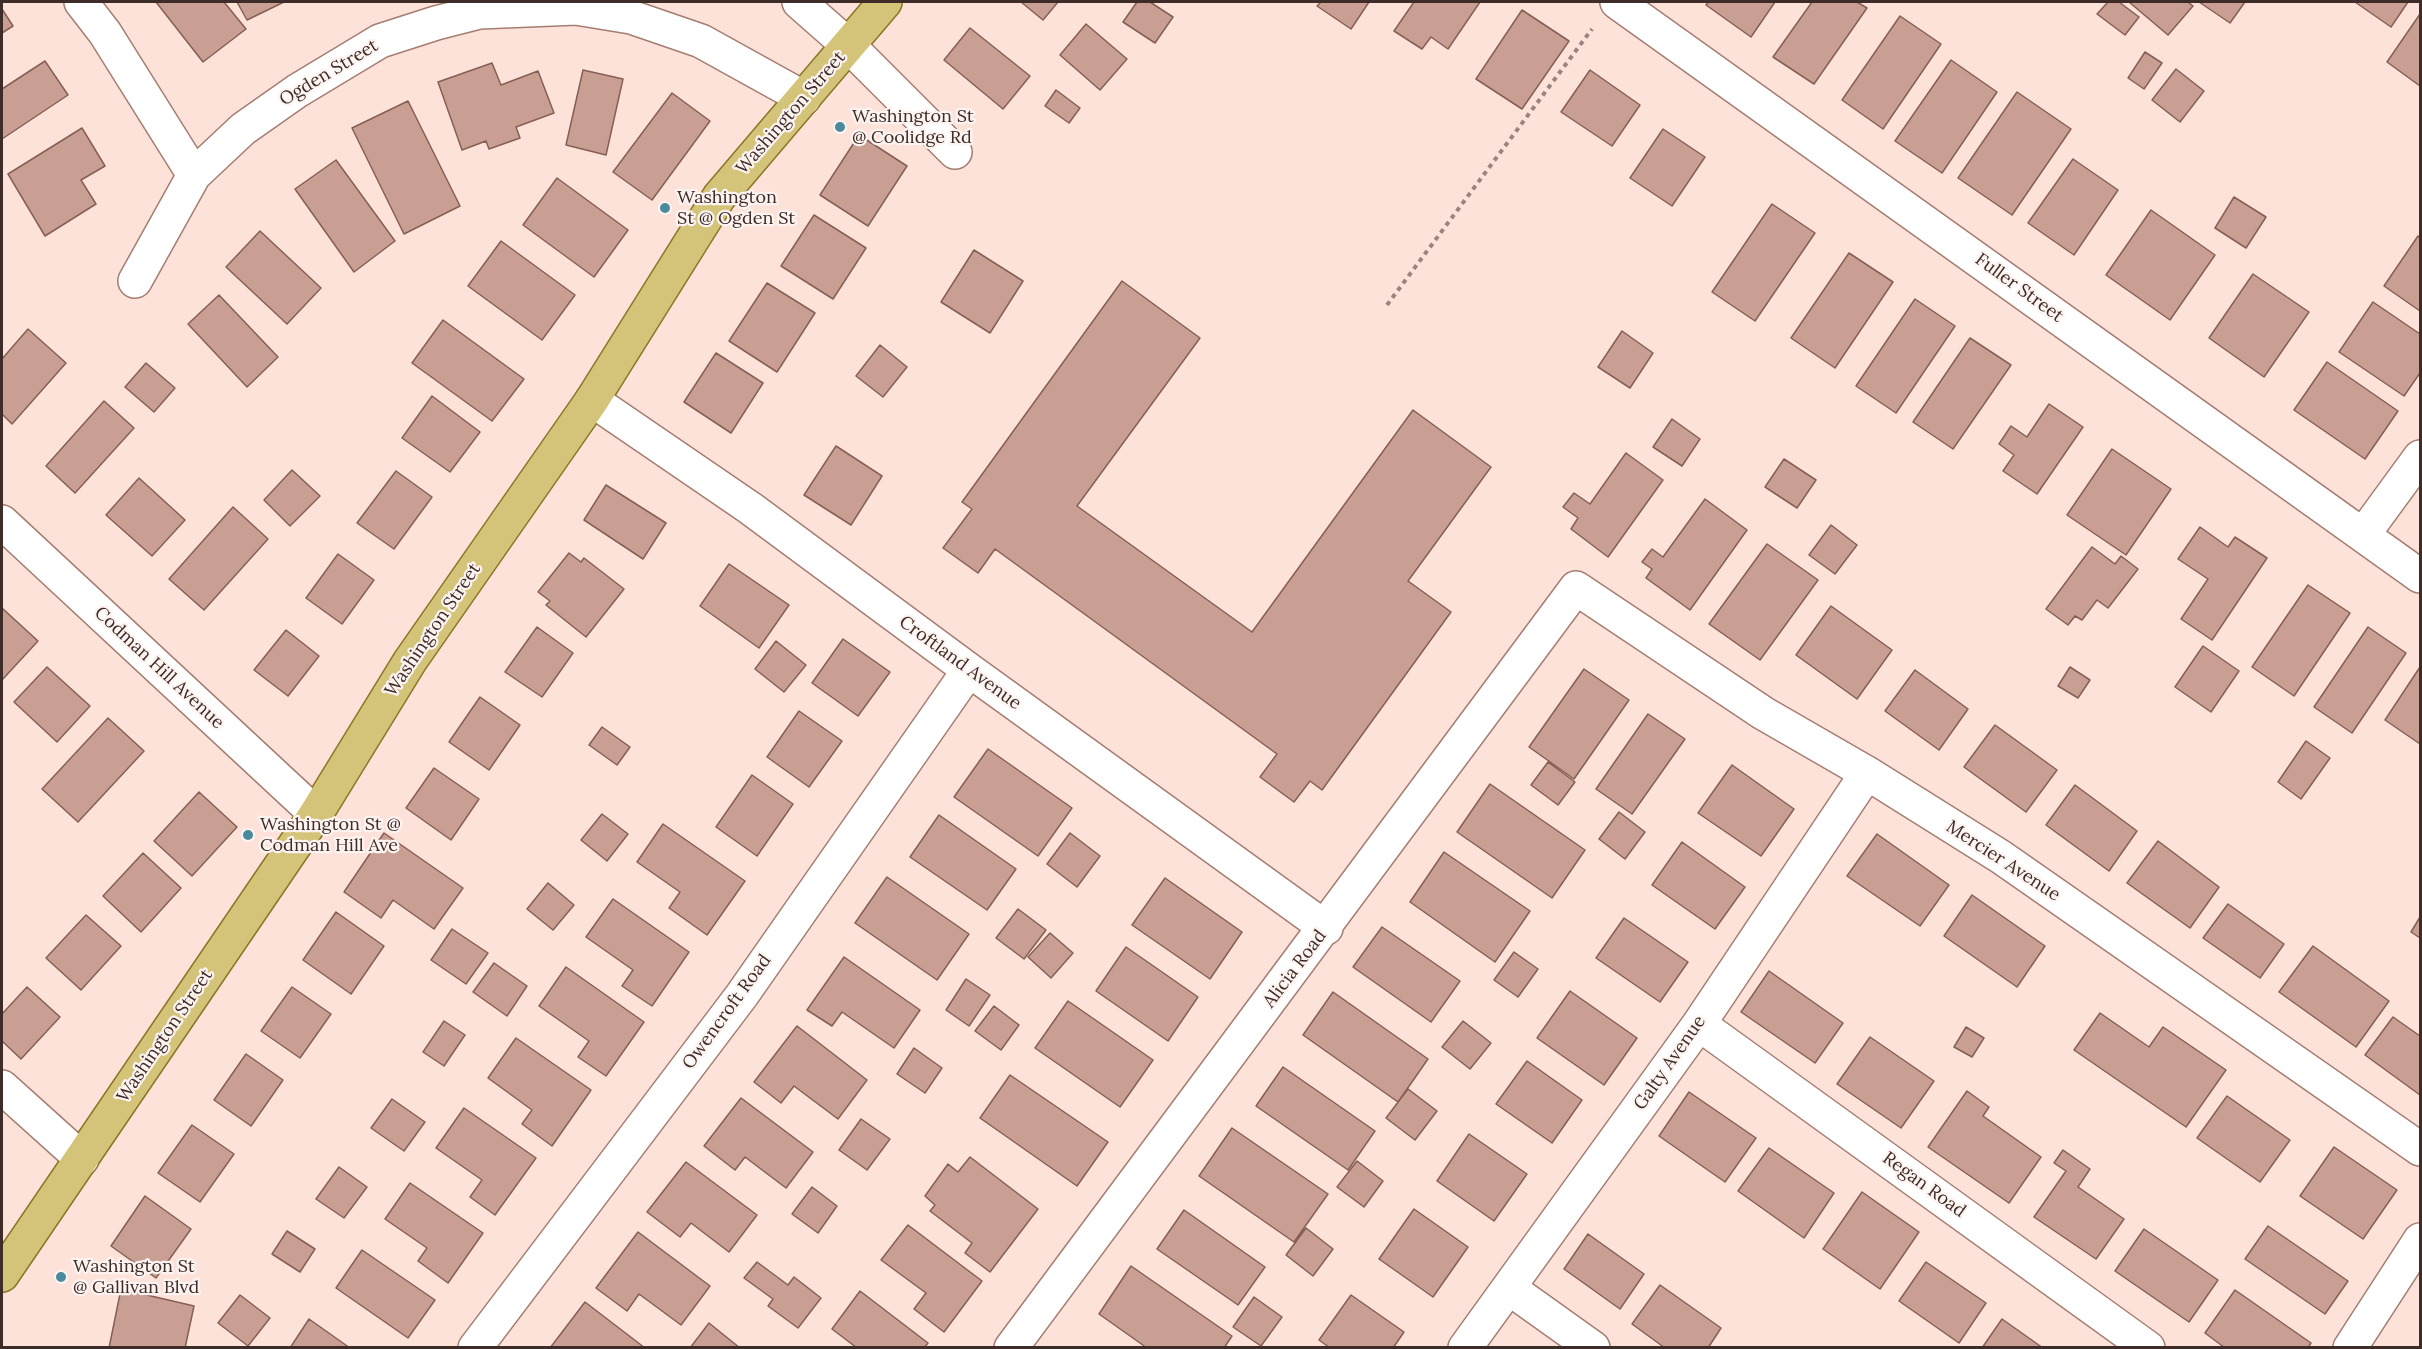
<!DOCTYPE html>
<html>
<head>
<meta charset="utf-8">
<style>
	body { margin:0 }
	#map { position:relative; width:2422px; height:1349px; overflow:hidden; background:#fde2da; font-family:Lora,serif }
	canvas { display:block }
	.frame { position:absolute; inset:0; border:3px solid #3d2c27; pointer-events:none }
</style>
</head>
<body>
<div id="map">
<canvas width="2422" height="1349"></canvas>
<div class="frame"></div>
</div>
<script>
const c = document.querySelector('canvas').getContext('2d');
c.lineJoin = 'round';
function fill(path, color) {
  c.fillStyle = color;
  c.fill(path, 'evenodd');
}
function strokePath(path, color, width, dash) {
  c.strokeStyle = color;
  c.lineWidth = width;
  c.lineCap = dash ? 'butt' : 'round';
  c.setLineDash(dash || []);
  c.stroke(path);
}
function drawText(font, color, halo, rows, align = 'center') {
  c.font = font + ' Lora,serif';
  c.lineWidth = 4.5;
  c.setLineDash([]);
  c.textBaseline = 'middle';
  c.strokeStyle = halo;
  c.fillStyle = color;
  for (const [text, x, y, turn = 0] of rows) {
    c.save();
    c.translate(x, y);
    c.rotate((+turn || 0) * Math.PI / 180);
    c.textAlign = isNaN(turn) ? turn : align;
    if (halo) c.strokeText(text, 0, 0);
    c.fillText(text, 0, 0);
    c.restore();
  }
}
const building = new Path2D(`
	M156 2H224L246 29 203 62Z
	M237 2H284L247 20Z
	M1021 2H1058L1043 20Z
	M1137 2H1150L1173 17 1155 43 1123 22Z
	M1321 2H1369L1351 29 1317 6Z
	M1414 2H1480L1448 49 1431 37 1422 49 1394 31Z
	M1708 2H1775L1751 37 1706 5Z
	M1812 2H1857L1867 8 1814 84 1773 57Z
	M2108 2H2119L2139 17 2125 35 2097 14Z
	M2129 2H2188L2193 6 2168 35Z
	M2199 2H2245L2230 23Z
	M2355 2H2408L2391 27Z
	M2 9 13 26 2 33Z
	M1522 10 1569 41 1522 109 1476 79Z
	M2420 14V86L2387 62Z
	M1900 16 1941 44 1883 129 1842 100Z
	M1086 24 1127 59 1100 90 1060 55Z
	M970 28 1030 76 1003 109 944 60Z
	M2145 52 2162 63 2144 89 2128 78Z
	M1951 60 1997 92 1942 173 1895 141Z
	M45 61 68 95 2 139V89Z
	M492 63 501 85 538 71 554 113 516 127 520 138 489 149 486 141 462 150 438 82Z
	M2176 69 2204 91 2180 122 2152 100Z
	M583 70 623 79 606 155 566 145Z
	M1590 70 1640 105 1612 146 1561 112Z
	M1056 90 1080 108 1069 123 1045 106Z
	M2017 92 2071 129 2012 215 1958 178Z
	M672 93 710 121 652 200 613 172Z
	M408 101 460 206 404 234 352 128Z
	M82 128 105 166 81 180 96 204 45 236 8 174Z
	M1663 129 1705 157 1672 206 1630 178Z
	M859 135 907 166 868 226 820 195Z
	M2073 159 2118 190 2074 255 2028 223Z
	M336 160 395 241 354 272 295 189Z
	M557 178 628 230 594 277 523 225Z
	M2234 197 2266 217 2246 248 2215 228Z
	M1772 204 1815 233 1755 321 1712 292Z
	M2151 210 2215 255 2170 320 2106 275Z
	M814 215 866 248 833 299 781 266Z
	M260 231 321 288 287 324 226 267Z
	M2418 236 2420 238V311L2384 286Z
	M501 241 575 295 542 340 468 286Z
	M974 250 1023 281 990 333 941 302Z
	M1849 253 1893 282 1835 368 1791 338Z
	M2253 274 2309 312 2264 377 2209 338Z
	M1122 281 1200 338 1077 506 1252 632 1413 410 1491 467 1408 581 1451 612 1322 790 1310 781 1294 802 1260 777 1277 754 995 549 978 573 943 548 972 509 962 502Z
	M767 283 815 313 777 372 729 341Z
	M219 295 278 357 247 387 188 324Z
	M1915 299 1955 326 1896 413 1856 386Z
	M2373 302 2420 334V373L2404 396 2339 352Z
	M443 320 524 379 492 421 412 363Z
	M28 329 66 363 12 424 2 414V359Z
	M1622 331 1653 353 1630 388 1598 367Z
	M1970 338 2011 365 1953 449 1913 422Z
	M880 345 907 367 883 397 856 376Z
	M716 353 763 383 731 433 684 402Z
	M2327 362 2398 411 2365 459 2294 410Z
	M146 363 175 388 154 412 125 387Z
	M432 396 480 432 450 472 402 438Z
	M104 401 134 428 75 493 46 466Z
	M2049 404 2083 427 2037 494 2003 471 2014 455 1999 444 2011 426 2027 437Z
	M1672 419 1700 439 1682 466 1653 447Z
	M836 446 882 476 851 525 804 495Z
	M2112 449 2171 489 2126 555 2067 515Z
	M1626 453 1663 480 1608 557 1571 529 1578 518 1563 507 1574 493 1590 504Z
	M1784 459 1816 480 1797 508 1765 487Z
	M292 470 320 496 290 526 264 500Z
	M396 471 432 497 394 549 357 523Z
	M139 478 185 520 152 556 106 515Z
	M606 485 666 523 643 559 584 520Z
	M1705 499 1747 530 1690 610 1646 578 1652 569 1642 562 1652 549 1663 557Z
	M233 507 268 539 204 610 169 579Z
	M1831 525 1857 545 1835 574 1809 555Z
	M2200 527 2228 547 2235 537 2267 558 2212 640 2181 619 2208 579 2178 559Z
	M1767 544 1818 580 1760 660 1709 624Z
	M2092 547 2115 564 2121 556 2138 569 2108 608 2097 600 2082 620 2075 616 2068 625 2046 609Z
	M569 553 581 562 584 558 624 589 586 637 546 605 550 601 538 592Z
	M338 554 374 580 342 624 306 598Z
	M729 564 789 605 759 648 700 606Z
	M2308 585 2350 613 2294 696 2252 667Z
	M1831 606 1892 650 1857 699 1796 655Z
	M2 608 38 641 2 680Z
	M537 627 573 653 542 697 505 672Z
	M2368 627 2406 653 2352 733 2314 707Z
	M286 630 319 656 288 696 254 670Z
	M843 639 890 672 858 716 812 683Z
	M776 641 806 665 784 692 755 669Z
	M2203 646 2239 671 2211 712 2175 687Z
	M47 667 90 706 57 742 14 702Z
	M2070 667 2090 680 2078 698 2058 686Z
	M2420 667V744L2385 720Z
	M1584 669 1629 700 1574 779 1529 747Z
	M1915 670 1968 709 1939 750 1885 711Z
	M480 697 520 725 489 770 449 742Z
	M799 711 842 741 809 787 767 757Z
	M1648 714 1685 739 1632 814 1596 789Z
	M108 718 144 751 78 822 42 789Z
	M1995 725 2057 770 2026 812 1964 767Z
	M602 727 630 747 617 765 589 745Z
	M2306 741 2330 758 2301 799 2278 782Z
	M988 749 1072 808 1038 856 954 797Z
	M1548 762 1575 782 1558 805 1531 785Z
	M1732 765 1794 809 1761 856 1698 813Z
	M434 768 479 799 451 840 406 808Z
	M752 775 793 804 757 856 716 827Z
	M1490 784 1585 850 1552 898 1457 832Z
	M2075 785 2137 831 2109 871 2046 825Z
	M199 792 237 827 192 876 154 841Z
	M1619 812 1645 832 1625 859 1599 839Z
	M602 814 628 834 607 861 581 840Z
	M939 815 1016 869 987 910 910 857Z
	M663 824 745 881 707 935 669 908 680 892 637 862Z
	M384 833 463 888 434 929 393 900 381 918 344 892Z
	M1070 833 1100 856 1077 887 1047 864Z
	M1877 834 1949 885 1920 926 1847 876Z
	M2158 841 2219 887 2190 928 2127 883Z
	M1682 842 1745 887 1715 929 1652 885Z
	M1444 852 1530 911 1495 962 1410 902Z
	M143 853 181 888 141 932 103 896Z
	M887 877 969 934 937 980 855 923Z
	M1165 878 1242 932 1210 979 1132 925Z
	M548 883 574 905 553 930 527 909Z
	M1972 895 2045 946 2017 987 1944 936Z
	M613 899 689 952 652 1006 622 986 633 970 586 937Z
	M2228 904 2284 944 2260 978 2203 938Z
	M1018 909 1046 930 1024 959 996 938Z
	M336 912 384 946 351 994 303 960Z
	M86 915 121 946 81 990 46 958Z
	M2420 917V938L2411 932Z
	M1624 918 1688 962 1660 1002 1596 958Z
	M1382 927 1460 981 1431 1022 1353 967Z
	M452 929 488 953 466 984 431 960Z
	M1050 933 1073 953 1051 978 1028 957Z
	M2313 946 2389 1001 2356 1047 2279 992Z
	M1126 947 1198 997 1168 1041 1096 991Z
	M1514 952 1538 969 1518 997 1494 980Z
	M844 957 920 1010 894 1048 842 1012 832 1026 807 1010Z
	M494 963 527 986 507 1016 473 992Z
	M566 967 644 1022 606 1076 578 1057 589 1041 539 1006Z
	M1769 971 1843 1023 1815 1063 1741 1012Z
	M966 979 990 995 969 1026 946 1010Z
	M27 987 60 1017 21 1059 2 1041V1014Z
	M292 987 331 1014 300 1058 261 1031Z
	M1570 991 1637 1038 1604 1085 1537 1038Z
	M1333 992 1428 1059 1398 1102 1303 1035Z
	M1068 1001 1153 1060 1120 1107 1035 1048Z
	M994 1006 1019 1025 1001 1050 975 1031Z
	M2100 1013 2149 1047 2163 1027 2226 1070 2186 1127 2074 1050Z
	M2393 1017 2420 1036V1095L2365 1055Z
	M444 1021 465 1035 444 1066 423 1052Z
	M1463 1021 1491 1043 1470 1069 1442 1047Z
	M797 1026 867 1080 838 1119 794 1086 781 1103 754 1082Z
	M1966 1027 1984 1038 1972 1057 1954 1047Z
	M1870 1037 1934 1081 1901 1128 1837 1084Z
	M516 1038 591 1090 552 1146 522 1124 532 1110 488 1078Z
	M914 1048 942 1068 925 1093 897 1074Z
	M246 1054 283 1080 251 1126 214 1100Z
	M1527 1061 1582 1100 1552 1143 1496 1104Z
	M1283 1067 1375 1131 1348 1170 1256 1106Z
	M1010 1075 1108 1142 1077 1186 980 1118Z
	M1408 1089 1437 1111 1415 1140 1386 1118Z
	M1967 1091 1989 1107 1983 1116 2041 1157 2009 1203 1928 1147Z
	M1689 1092 1756 1138 1725 1182 1659 1136Z
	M2227 1096 2290 1140 2260 1182 2197 1138Z
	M741 1098 813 1152 786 1188 745 1157 735 1170 704 1146Z
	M392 1099 425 1122 404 1151 371 1128Z
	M464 1108 536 1158 495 1215 470 1197 482 1180 436 1148Z
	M861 1119 890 1139 867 1170 839 1150Z
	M192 1125 234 1154 200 1202 158 1173Z
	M1232 1128 1328 1194 1294 1242 1199 1176Z
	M1469 1134 1527 1174 1494 1221 1437 1181Z
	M2334 1147 2397 1190 2363 1239 2300 1196Z
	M1769 1148 1834 1193 1804 1238 1738 1191Z
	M2063 1150 2090 1169 2078 1187 2124 1219 2096 1259 2034 1217 2066 1171 2054 1163Z
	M970 1157 1038 1209 990 1272 965 1253 972 1243 930 1211 935 1205 925 1196 948 1164 958 1172Z
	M1357 1161 1383 1181 1364 1207 1337 1187Z
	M686 1162 757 1215 729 1252 691 1223 680 1237 647 1212Z
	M339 1167 367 1187 344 1218 316 1199Z
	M410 1183 483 1233 448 1283 418 1261 427 1248 385 1219Z
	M812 1187 837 1206 818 1233 792 1214Z
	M1862 1192 1919 1232 1880 1289 1823 1249Z
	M145 1196 191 1229 156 1278 111 1246Z
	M1414 1209 1468 1247 1433 1297 1379 1259Z
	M1184 1210 1265 1267 1238 1305 1157 1249Z
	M908 1225 982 1281 944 1332 914 1309 926 1293 881 1260Z
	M2268 1226 2348 1281 2325 1314 2245 1259Z
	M1306 1228 1333 1249 1313 1276 1286 1255Z
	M2144 1229 2218 1280 2189 1322 2115 1271Z
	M287 1231 315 1249 300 1272 272 1254Z
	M638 1232 710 1286 681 1325 639 1294 627 1311 596 1288Z
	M1588 1234 1644 1274 1620 1309 1564 1269Z
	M362 1250 435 1300 408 1338 336 1288Z
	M757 1262 788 1285 794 1277 821 1298 798 1328 768 1306 773 1299 744 1278Z
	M1926 1262 1986 1303 1959 1343 1899 1301Z
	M1131 1266 1232 1336 1224 1348H1147L1099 1314Z
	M1660 1285 1721 1328 1708 1348H1665L1632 1324Z
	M121 1289 194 1306 185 1348H109Z
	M2235 1290 2311 1343 2308 1348H2225L2205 1333Z
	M860 1291 928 1343 924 1348H857L832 1329Z
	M240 1295 270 1318 248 1346 218 1323Z
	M1351 1295 1404 1332 1393 1348H1330L1319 1340Z
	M1254 1297 1282 1317 1261 1346 1233 1327Z
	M585 1302 645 1348H550Z
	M309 1319 350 1348H290Z
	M2002 1319 2043 1348H1982Z
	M709 1323 740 1348H690Z`);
fill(building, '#c99f93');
strokePath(building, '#865f54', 1.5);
const minor = new Path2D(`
	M81 2 105 33 194 175
	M799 2 849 46 955 152
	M1617 2 2420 576
	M135 281 194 175 243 129 297 91 380 41 436 23 479 12 576 8 631 17 701 41 804 98
	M592 400 750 508 969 670 1326 928
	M2 522 316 814
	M2363 535 2420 457
	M1699 1024 2148 1348
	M2 1087 82 1159
	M1509 1288 1593 1348
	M475 1348 742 995 969 670
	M1011 1348 1576 588 1763 713 1867 773 2001 857 2420 1149
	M1465 1348 1699 1024 1867 773
	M2350 1348 2420 1240`);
const major = new Path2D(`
	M2 1275 316 814 410 661 592 400 719 197 885 2`);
strokePath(minor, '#a57d71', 36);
strokePath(major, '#8c7524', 36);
strokePath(new Path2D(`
	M1387 305 1592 29`), '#9a847e', 4, [4.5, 4.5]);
strokePath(minor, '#fff', 33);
strokePath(major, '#d3c47a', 33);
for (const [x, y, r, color] of [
	[840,127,6,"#498b9c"],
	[665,208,6,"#498b9c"],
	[248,835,6,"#498b9c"],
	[61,1277,6,"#498b9c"]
]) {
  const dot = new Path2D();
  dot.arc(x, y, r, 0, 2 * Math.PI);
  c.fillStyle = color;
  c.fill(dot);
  strokePath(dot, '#fdf4f1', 2);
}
drawText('18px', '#3d2c27', '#fdf4f1', [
	["Ogden Street",329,73,-31],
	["Washington Street",791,113,-49],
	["Fuller Street",2019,288,36],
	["Washington Street",433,630,-56],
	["Croftland Avenue",960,663,36],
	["Codman Hill Avenue",159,668,43],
	["Mercier Avenue",2003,861,33],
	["Alicia Road",1295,969,-53],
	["Owencroft Road",727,1012,-54],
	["Washington Street",165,1036,-56],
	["Galty Avenue",1670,1063,-55],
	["Regan Road",1924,1185,36]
]);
drawText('18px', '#3d2c27', '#fdf4f1', [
	["Washington St",852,117],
	["@ Coolidge Rd",852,138],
	["Washington",677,198],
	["St @ Ogden St",677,219],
	["Washington St @",260,825],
	["Codman Hill Ave",260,846],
	["Washington St",73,1267],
	["@ Gallivan Blvd",73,1288]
], 'left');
</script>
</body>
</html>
